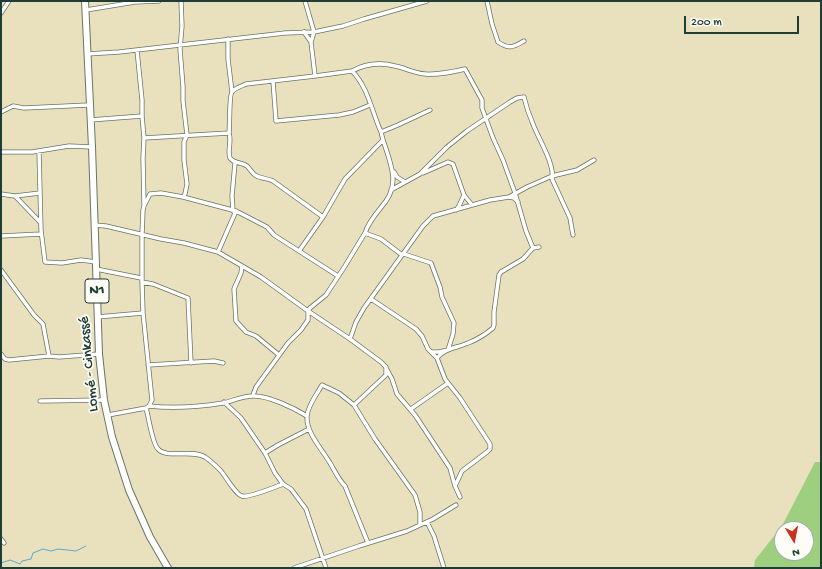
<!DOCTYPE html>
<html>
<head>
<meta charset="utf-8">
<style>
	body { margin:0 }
	#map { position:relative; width:822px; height:569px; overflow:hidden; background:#e9e1be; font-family:"Gochi Hand",sans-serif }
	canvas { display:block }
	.frame { position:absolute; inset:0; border:2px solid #1f3d34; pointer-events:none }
	.north { position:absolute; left:774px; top:521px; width:40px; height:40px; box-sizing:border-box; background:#fdfcf7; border:1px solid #a4b0a9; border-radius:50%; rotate:170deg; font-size:11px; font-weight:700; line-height:16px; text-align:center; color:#1f3d34 }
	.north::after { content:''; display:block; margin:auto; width:14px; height:18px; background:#c8321e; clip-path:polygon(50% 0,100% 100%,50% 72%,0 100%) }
	.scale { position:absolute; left:684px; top:16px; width:115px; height:18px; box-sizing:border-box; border:2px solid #1f3d34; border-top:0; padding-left:5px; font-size:12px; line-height:14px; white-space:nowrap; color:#1f3d34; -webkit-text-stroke:3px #fdfcf7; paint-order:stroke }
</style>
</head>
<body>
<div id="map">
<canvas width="822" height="569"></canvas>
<div class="frame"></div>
<div class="north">N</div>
<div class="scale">200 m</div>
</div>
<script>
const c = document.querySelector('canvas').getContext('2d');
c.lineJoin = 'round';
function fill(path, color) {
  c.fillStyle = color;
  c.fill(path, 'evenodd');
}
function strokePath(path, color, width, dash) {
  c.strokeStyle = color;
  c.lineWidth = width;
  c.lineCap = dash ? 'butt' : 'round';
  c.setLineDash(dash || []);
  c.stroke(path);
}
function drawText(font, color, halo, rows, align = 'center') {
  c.font = font + ' "Gochi Hand",sans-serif';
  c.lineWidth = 3.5;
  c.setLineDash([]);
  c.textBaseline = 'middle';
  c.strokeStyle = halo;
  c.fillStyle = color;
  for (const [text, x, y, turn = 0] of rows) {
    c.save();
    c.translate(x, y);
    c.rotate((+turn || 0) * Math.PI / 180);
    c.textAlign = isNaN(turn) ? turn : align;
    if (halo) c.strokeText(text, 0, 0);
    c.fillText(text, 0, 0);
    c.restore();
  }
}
fill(new Path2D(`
	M815 462H821V568H754L755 560 782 526ZM782 529H806V553H782Z`), '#9ecf7e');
strokePath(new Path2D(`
	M1 563 10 560 20 564 22 561 31 559 33 553 43 549 51 551 58 549 76 551 86 546`), '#54aad0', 1);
const minor = new Path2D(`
	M305 1 314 32 311 42
	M487 1 492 24 498 42C510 50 513 47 524 41
	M86 10 135 2 159 1
	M1 13 9 1
	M228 39V59L232 92
	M137 50 142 100V116
	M87 54 119 52 285 33 314 32 343 26 364 19 427 1
	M352 71C365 64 380 62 395 66 405 68 414 73 425 74 439 75 452 72 465 69L482 100V108L493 138 503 160 515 193 526 231 533 248 539 247
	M315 76 352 71C368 87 372 112 381 132L398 125 430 110
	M273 81 276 121 339 115 353 112 370 105
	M1 112 13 106 24 108 89 105
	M90 120 142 116 144 138 143 158 144 205
	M381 132C386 155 402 179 386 201 378 212 369 220 365 233L381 239 402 255
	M229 133C232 141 227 151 230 158 234 164 242 162 247 166 250 169 252 173 255 175 261 179 267 178 273 181L323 217
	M144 138 229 133C230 125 229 95 232 92 235 88 242 86 246 84L315 76 311 42 304 32
	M39 151 41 230 45 262 62 263 81 260 96 262
	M1 152H32L69 146 92 147
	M394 172 397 177 405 182
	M423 173 448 162 453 164 464 195 472 205
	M391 190 420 174 447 147 467 131 510 102 517 98 524 97C526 106 529 115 533 124 538 138 555 164 552 179L570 218 573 235
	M1 194 15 196 40 193
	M15 196 40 222
	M183 197 236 211 267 227 274 235 299 251 323 217 345 179 383 140
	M509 197 527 187 552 176 577 170 594 160
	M456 210 459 206 464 195
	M233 211 232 196 235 163
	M94 225 106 226 161 239 184 243 218 252 261 277 308 311 350 339 381 362 386 367V375L354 405
	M1 236 41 234
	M299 251 338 276
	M218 252 236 211
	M404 254 431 263 440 287 442 297 454 323 453 334 448 350 439 352H432
	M242 266 241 273 234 289 236 321 246 332 256 336 279 355
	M96 269 141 278
	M1 270 34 315 43 324 49 356 59 357 99 354
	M142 282V234L143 210 144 206 150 194 161 193 183 197 185 194 187 184 184 160V142L187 135 183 101V87L180 49 182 26 181 1
	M371 299 416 329 422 336 428 349 437 358
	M143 313 142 282 153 284 188 298 191 363
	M97 317 143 313 152 400 149 406
	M350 339 356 322 364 308 423 226 433 216 490 200 509 197 514 198 518 202
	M1 354 5 359 9 360 49 356
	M148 365 214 361 223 363
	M386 368 392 379 397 394 415 415 450 468 455 486 460 497
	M253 395 256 387 288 343 301 330 308 320V311L310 308 326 295 345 266 365 233
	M40 401 104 400
	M224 402 241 418 265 453 275 473 283 484 291 489 306 509 326 568
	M146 408C149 418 152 443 158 449 167 459 192 449 205 457 211 461 216 466 221 471 226 477 236 495 242 496 249 498 275 487 283 484
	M411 409 448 383
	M108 415 146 408 149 406C174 409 198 407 223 403 232 401 243 396 253 396 267 395 294 408 307 416
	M265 453 278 445 309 429
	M455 486 462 471 487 452 490 449V444L460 398 445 379 437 358C445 348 457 348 468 343 476 340 486 334 493 328L494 325V312L499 275 501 272 523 259 533 248
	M427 522 434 536 444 568
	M1 539 4 543
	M368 543 345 486C338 479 335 471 330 463 322 449 306 433 307 416 308 405 317 394 322 385L339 393 354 405 375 439 415 495 420 512V525
	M294 568 359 546 407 531 433 519 456 505`);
const trunk = new Path2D(`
	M85 1 92 147 99 354 104 400 112 437 129 490 150 537 168 568`);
strokePath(minor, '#667664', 5);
strokePath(trunk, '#667664', 8);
strokePath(minor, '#fff', 3.5);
strokePath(trunk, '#fff', 6);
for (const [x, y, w] of [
	[97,291,24]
]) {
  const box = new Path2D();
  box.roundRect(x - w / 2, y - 12, w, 24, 3);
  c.fillStyle = '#fdfcf7';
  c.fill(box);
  strokePath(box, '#1f3d34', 1);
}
drawText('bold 14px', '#1f3d34', null, [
	["N1",97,291]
]);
drawText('15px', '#1f3d34', '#fdfcf7', [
	["Lomé - Cinkassé",90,364,-96]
]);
</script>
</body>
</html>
